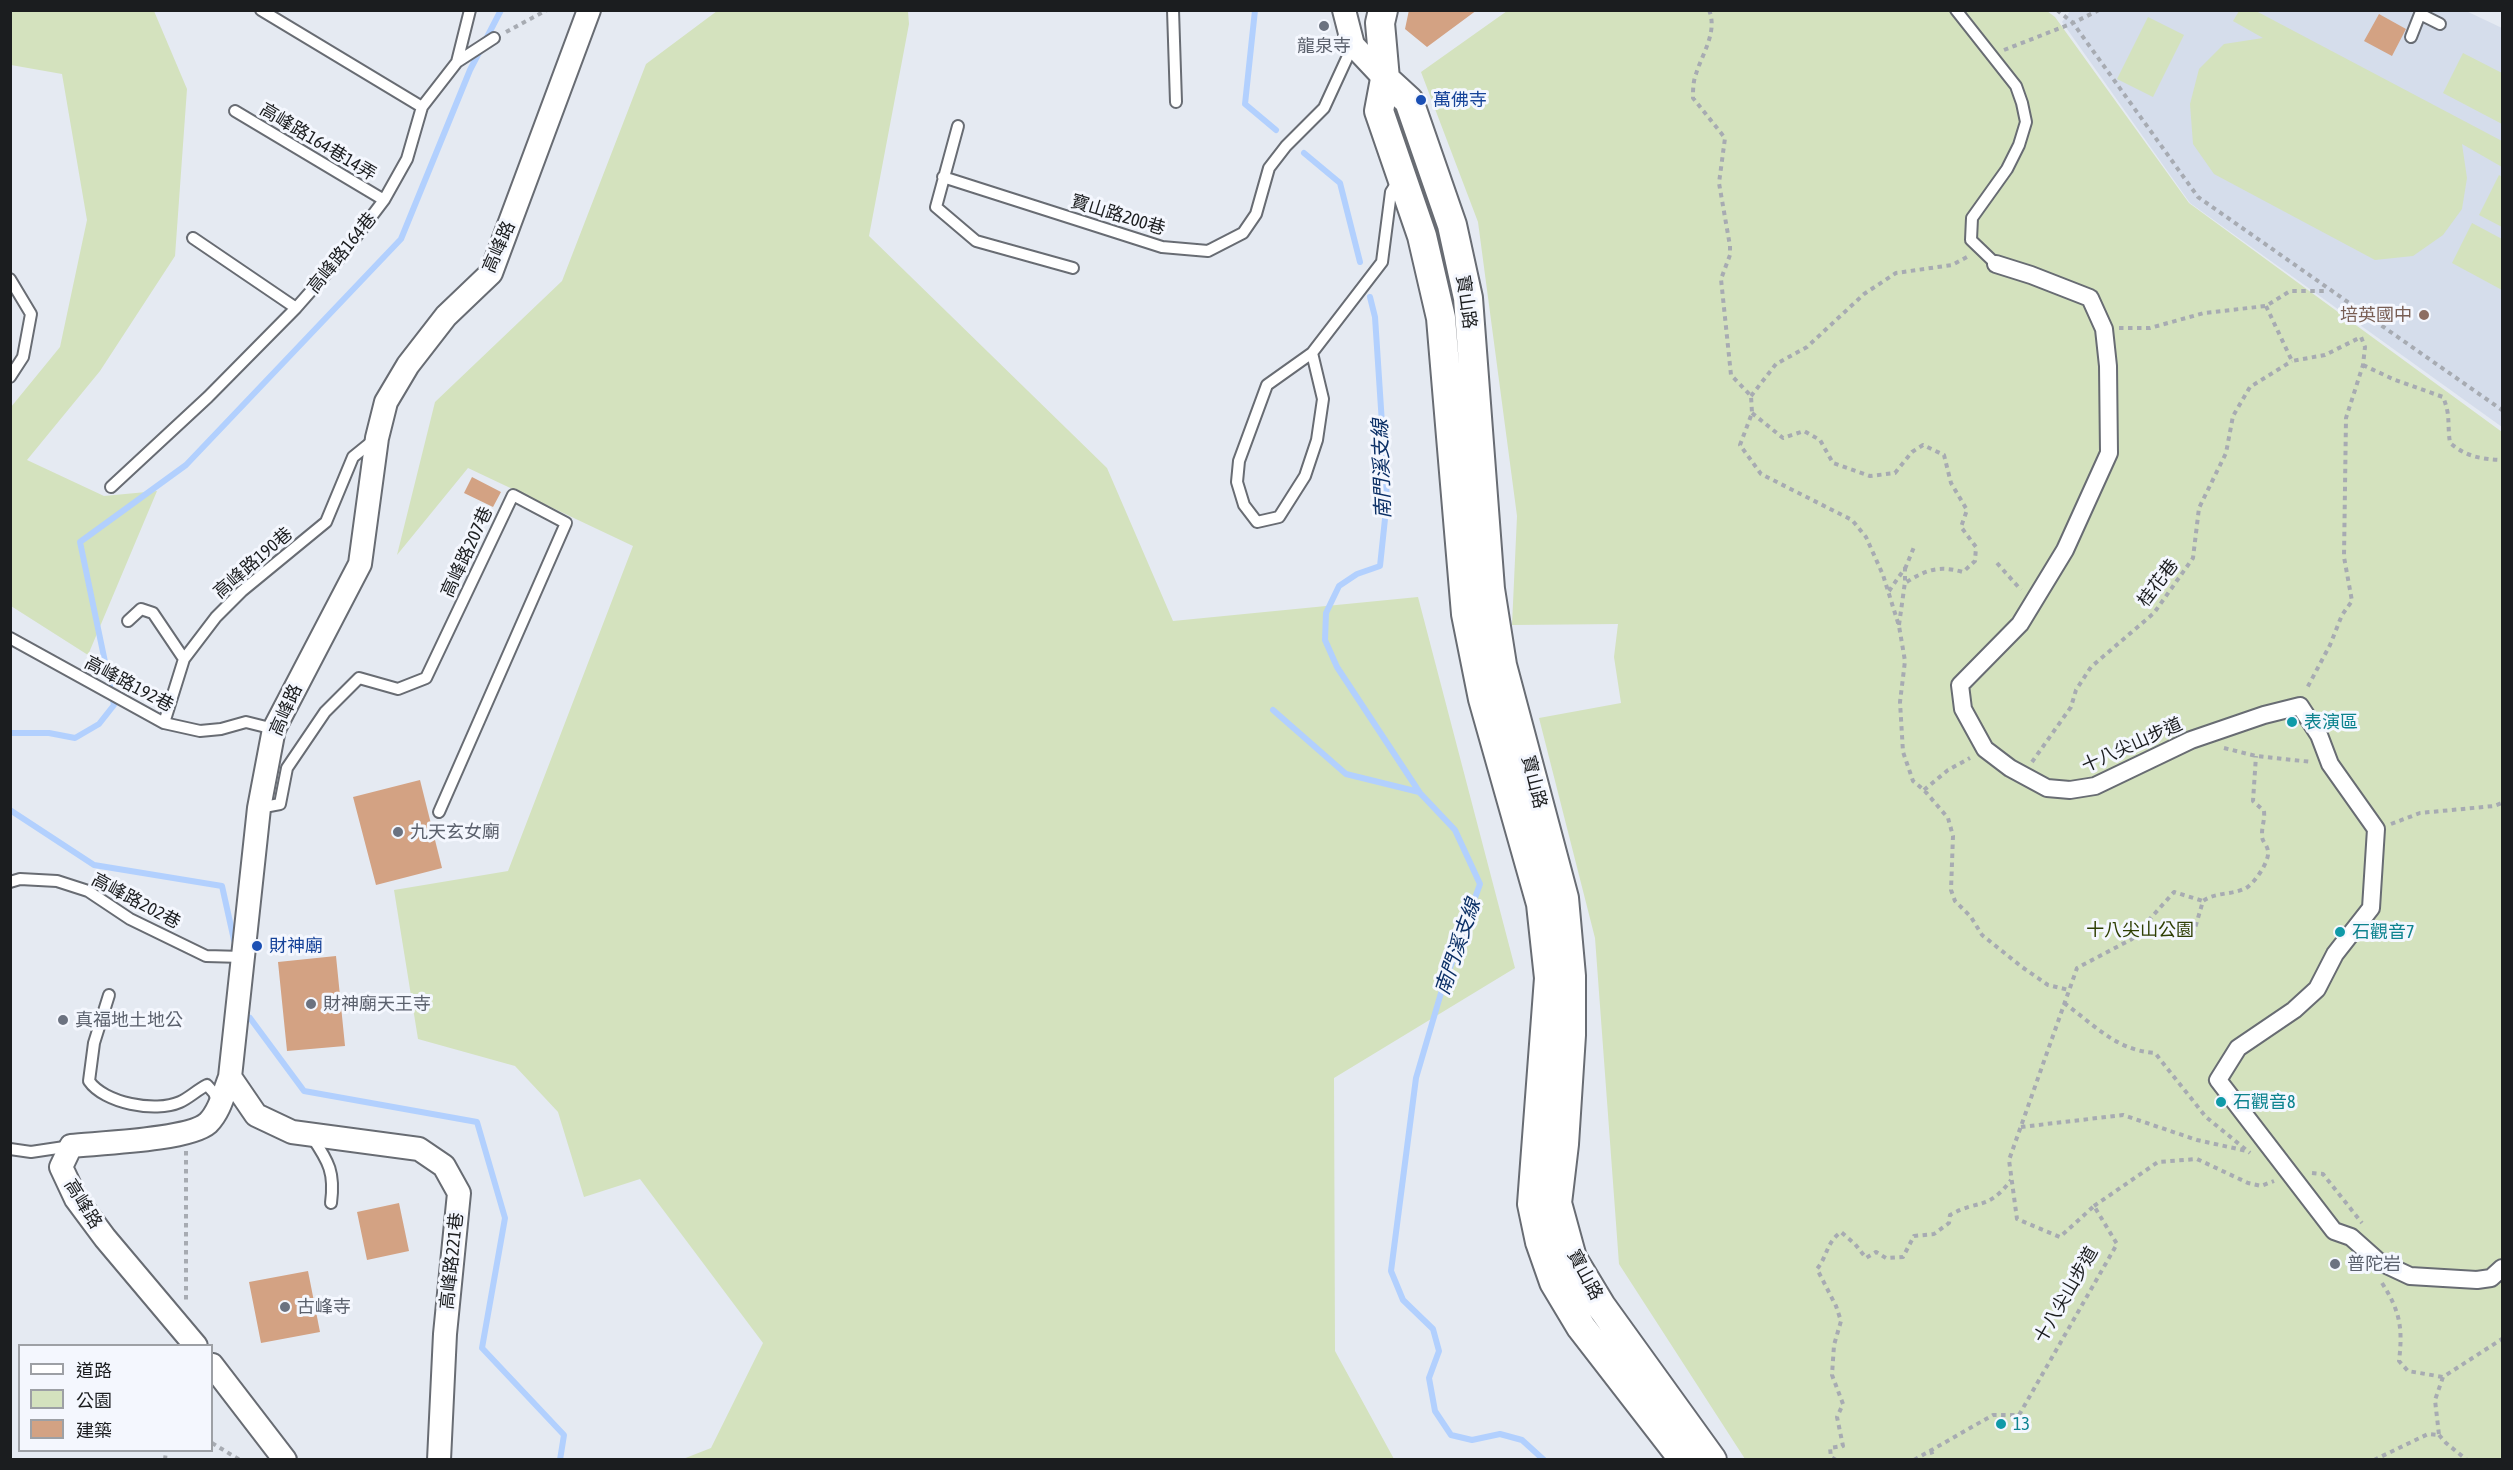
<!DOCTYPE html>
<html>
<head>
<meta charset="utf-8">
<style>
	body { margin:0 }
	#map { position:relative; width:2513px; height:1470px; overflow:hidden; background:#e5eaf2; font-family:"Asap Condensed","Noto Sans TC",sans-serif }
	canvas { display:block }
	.frame { position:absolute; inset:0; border:12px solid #1b1d1f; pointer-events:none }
	.legend { position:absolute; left:18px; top:1344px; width:195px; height:108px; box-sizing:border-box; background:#f4f7fe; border:2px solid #9da0a5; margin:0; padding:8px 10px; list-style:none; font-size:18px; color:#1b1d1f }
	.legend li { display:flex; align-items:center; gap:12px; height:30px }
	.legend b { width:30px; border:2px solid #9da0a5 }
</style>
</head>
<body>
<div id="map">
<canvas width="2513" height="1470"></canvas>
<div class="frame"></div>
<ul class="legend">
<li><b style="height:8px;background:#fff"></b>道路</li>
<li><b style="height:16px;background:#d4e2be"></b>公園</li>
<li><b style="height:16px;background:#d3a283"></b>建築</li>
</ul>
</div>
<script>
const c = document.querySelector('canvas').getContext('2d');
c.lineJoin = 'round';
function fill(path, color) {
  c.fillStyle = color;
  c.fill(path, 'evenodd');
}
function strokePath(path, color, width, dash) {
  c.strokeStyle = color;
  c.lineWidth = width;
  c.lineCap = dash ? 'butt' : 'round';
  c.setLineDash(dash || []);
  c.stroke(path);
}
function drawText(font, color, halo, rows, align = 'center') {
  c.font = font + ' "Asap Condensed","Noto Sans TC",sans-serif';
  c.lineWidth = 6;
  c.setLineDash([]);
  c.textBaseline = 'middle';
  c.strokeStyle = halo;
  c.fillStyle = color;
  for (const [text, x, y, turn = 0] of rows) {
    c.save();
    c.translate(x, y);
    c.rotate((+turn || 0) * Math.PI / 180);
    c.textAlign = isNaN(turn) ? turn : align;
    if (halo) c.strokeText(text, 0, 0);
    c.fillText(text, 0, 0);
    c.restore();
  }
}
fill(new Path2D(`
	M2071 10H2464L2502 28V427L2190 203 2062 22Z`), '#d5ddeb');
fill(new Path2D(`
	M10 11H154L187 89 175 256 100 371 27 460 104 496 157 491 88 655 11 606V407L60 347 87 220 62 74 11 65Z
	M717 11H908L909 24 869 236 1107 468 1173 621 1418 597 1515 968 1334 1078 1335 1351 1394 1459H683L711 1448 763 1343 640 1179 584 1197 558 1112 515 1066 418 1039 394 890 508 871 633 546 468 468 397 555 435 402 562 281 646 64Z
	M1507 11H2047L2055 17 2189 203 2502 432V1459H1745L1619 1264 1595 938 1539 718 1621 703 1614 657 1618 624 1512 625 1517 516 1478 222 1421 72Z
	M2239 11H2256L2502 141V167L2462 144 2467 178 2462 209 2443 235 2413 256 2375 260 2214 174 2193 144 2190 104 2199 69 2224 44 2263 38 2233 21Z
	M2148 17 2184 35 2153 97 2117 79Z
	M2463 53 2502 73V124L2443 93Z
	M2499 175 2502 177V227L2479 215Z
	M2472 223 2502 239V290L2452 263Z`), '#d4e2be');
strokePath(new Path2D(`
	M1255 10 1245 104 1276 130
	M1304 153 1340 183 1360 262
	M1370 297 1375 317 1387 500 1380 566 1357 574 1339 586 1326 613 1325 640 1337 667 1420 793 1455 830 1480 884 1441 993 1416 1078 1391 1271 1403 1300 1433 1329 1439 1351 1429 1378 1435 1411 1451 1435 1472 1440 1500 1434 1522 1440 1544 1460
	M1273 710 1346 774 1419 792
	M10 733H49L75 738 99 724 114 705 80 542 186 465 401 239 470 70 501 10
	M10 810 94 865 222 886 234 940
	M250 1018 304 1091 477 1122 505 1218 482 1348 564 1435 560 1460`), '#b2d0fe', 6);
fill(new Path2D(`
	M1409 10H1477L1427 47 1405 29Z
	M2379 14 2406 29 2392 56 2364 41Z
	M472 477 501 492 493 507 464 493Z
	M420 780 442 868 376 885 353 797Z
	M336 956 345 1046 287 1051 278 962Z
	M399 1203 409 1251 367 1260 357 1212Z
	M308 1271 320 1332 261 1343 249 1282Z`), '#d3a283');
const service = new Path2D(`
	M261 10 422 107
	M1173 10 1176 102
	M1956 10 2016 86 2022 103 2026 122 2019 145 2007 169 1972 218 1971 240 1996 264
	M2411 37 2420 14 2440 24
	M457 62 470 10
	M235 111 384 200
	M958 126 936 207 976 241 1073 268
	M943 177 1162 247 1208 251 1243 233 1256 214 1269 168 1286 146 1324 108 1353 45
	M193 238 296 308
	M10 279 31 314 23 357 10 377
	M1312 353 1323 399 1317 440 1305 476 1279 517 1257 522 1244 505 1237 482 1239 461 1267 385 1312 353 1382 262 1391 192 1398 181
	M111 487 208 397 296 308 340 258 384 200 407 159 422 107 457 62 494 38
	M128 621 141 609 153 613 184 659
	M10 638 164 723 200 731 221 729 246 722 274 729
	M164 723 184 659 216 617 242 591 326 522 353 457 374 440
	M259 808 280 804 287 768 325 712 359 678 398 689 426 678 513 495 566 523 439 812
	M10 882 20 879 57 881 88 891 130 919 206 956 243 957
	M109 995 94 1043 89 1081C104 1103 155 1113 180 1102 189 1098 197 1090 207 1085L214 1093 218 1103
	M312 1137C329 1162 335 1173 331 1203
	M10 1149 31 1152 71 1146`);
const pedestrian = new Path2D(`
	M1996 264 2031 275 2090 298 2104 329 2108 366 2109 453 2065 550 2020 624 1960 685 1963 709 1985 749 2010 768 2047 788 2070 790 2095 786 2191 740 2264 715 2300 706 2319 735 2330 764 2376 829 2371 908 2335 954 2317 989 2294 1010 2238 1048 2218 1080 2334 1231 2351 1237 2378 1261 2410 1276 2477 1280 2491 1278 2502 1268`);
const minor = new Path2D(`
	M1344 10 1353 45 1385 79
	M230 1077 256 1115 292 1132 419 1149 444 1166 459 1193 445 1334 439 1460
	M196 1346 105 1238 76 1199 61 1167 71 1146C100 1143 189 1140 208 1123 220 1111 224 1092 230 1077L259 808 274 729 360 564 377 438 386 402 408 365 446 316 491 273 589 10
	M212 1365 285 1460`);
const tertiary = new Path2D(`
	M1383 10 1380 23 1385 79 1379 111 1422 236 1441 318 1466 614 1483 699 1541 904 1549 978 1532 1204 1540 1242 1554 1282 1581 1327 1684 1460
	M1385 79 1409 101 1452 225 1468 298 1490 589 1502 665 1564 898 1571 976V1035L1564 1144 1557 1203 1572 1258 1601 1306 1712 1460`);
strokePath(service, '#686c73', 14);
strokePath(pedestrian, '#686c73', 20);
strokePath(minor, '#686c73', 26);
strokePath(tertiary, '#686c73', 32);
strokePath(new Path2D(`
	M1709 10C1718 32 1702 54 1696 74 1693 82 1693 90 1693 98L1725 138 1719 183 1730 246V255L1721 279 1731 375 1751 396 1752 413 1740 445 1761 474 1852 520 1866 537 1883 575 1899 626 1905 661 1900 702 1903 752 1913 781 1924 790 1948 818 1953 836 1951 890 1955 901 1971 917 1982 935 2022 967 2048 985 2069 990
	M1889 10H1890
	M2057 10 2073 23 2198 197 2502 410
	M506 32 547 10
	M2004 50 2073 23 2099 10
	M2266 306 2292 361 2325 355 2361 337 2365 347 2363 365 2346 418 2344 557 2352 601 2342 615 2330 645 2306 690
	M2119 328H2150L2204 313 2266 306 2290 291H2327
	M2363 365 2395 380 2443 397C2451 416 2447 424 2450 443 2467 457 2481 459 2502 460
	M1751 396 1776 364 1807 347 1864 294 1896 273 1952 265 1967 257
	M1752 413 1783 438 1804 431 1820 440 1833 463 1870 476 1895 473 1912 452 1923 445 1944 455 1951 483 1967 510 1961 527 1976 547 1975 561 1963 572C1938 565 1926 570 1905 583V568L1889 591
	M1997 563 2021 590
	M1905 569 1914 547
	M1899 625 1905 582
	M2224 748 2256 756 2312 762
	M2032 762 2071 707 2076 690 2091 667 2154 613 2193 558 2199 508 2226 453 2233 416 2250 387 2292 361
	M1924 790 1948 770 1970 758
	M2391 824 2420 813 2494 806 2502 803
	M2193 935 2203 901C2216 892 2230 895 2244 889 2253 886 2270 861 2268 851 2267 844 2261 841 2262 834 2262 825 2265 820 2264 811L2253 801 2256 756
	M2064 1003C2095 1025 2115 1050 2155 1053L2206 1117 2250 1153
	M2021 1127 2123 1115 2197 1140 2247 1151
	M186 1151V1303
	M2312 1173 2323 1174 2362 1223
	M2094 1206 2158 1162 2197 1159 2248 1183 2261 1186 2274 1181
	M2382 1283C2400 1311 2403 1328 2399 1361L2408 1371 2443 1377
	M2439 1435 2446 1443 2467 1460
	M212 1443 240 1460
	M1931 1450 1934 1460
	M165 1460 166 1450
	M1836 1460 1831 1457 1830 1448 1843 1446 1837 1417 1843 1404 1832 1375 1834 1345 1841 1321 1836 1306 1817 1269C1828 1255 1826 1243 1841 1232L1855 1244 1866 1258 1876 1252 1886 1258 1903 1257 1914 1236 1934 1234 1949 1223 1950 1215C1978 1199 1988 1211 2011 1180
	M1914 1460 1993 1415H2019L2117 1244 2094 1206 2060 1237 2017 1219 2009 1160 2077 968 2132 939 2174 892 2203 901
	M2374 1460 2428 1434 2439 1435 2435 1400 2443 1377 2502 1339`), '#a7abb2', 4, [4.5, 4.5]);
strokePath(service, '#fff', 10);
strokePath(pedestrian, '#fff', 16);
strokePath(minor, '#fff', 22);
strokePath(tertiary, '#fff', 28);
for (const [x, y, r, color] of [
	[1324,26,6,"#6b7280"],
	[1421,100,6,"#1a4fb4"],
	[2424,315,6,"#8d6e63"],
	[2292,722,6,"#0f9aa8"],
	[398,832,6,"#6b7280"],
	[2340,932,6,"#0f9aa8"],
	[257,946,6,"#1a4fb4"],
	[311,1004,6,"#6b7280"],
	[63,1020,6,"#6b7280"],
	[2221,1102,6,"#0f9aa8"],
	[2335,1264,6,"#6b7280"],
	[285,1307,6,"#6b7280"],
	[2001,1424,6,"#0f9aa8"]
]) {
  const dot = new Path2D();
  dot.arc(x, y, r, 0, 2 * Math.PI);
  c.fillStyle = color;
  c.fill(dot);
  strokePath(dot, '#f4f7fe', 2);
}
drawText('18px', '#5b616d', '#f4f7fe', [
	["龍泉寺",1324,46,"center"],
	["九天玄女廟",410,832],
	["財神廟天王寺",323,1004],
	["真福地土地公",75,1020],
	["普陀岩",2347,1264],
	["古峰寺",297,1307]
], 'left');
drawText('18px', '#164399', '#f4f7fe', [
	["萬佛寺",1433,100],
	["財神廟",269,946]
], 'left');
drawText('18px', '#1b1d1f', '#f4f7fe', [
	["高峰路164巷14弄",318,142,31],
	["寶山路200巷",1118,215,17],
	["高峰路",499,247,-66],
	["高峰路164巷",342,253,-51],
	["寶山路",1466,302,82],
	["高峰路207巷",467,552,-65],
	["高峰路190巷",253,563,-41],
	["桂花巷",2158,583,-53],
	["高峰路192巷",129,684,28],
	["高峰路",286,710,-66],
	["十八尖山步道",2132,745,-24],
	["寶山路",1534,782,76],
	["高峰路202巷",136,901,28],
	["高峰路",83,1204,58],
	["高峰路221巷",452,1261,-84],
	["寶山路",1585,1275,62],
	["十八尖山步道",2066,1295,-60]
]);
drawText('18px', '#785e54', '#f4f7fe', [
	["培英國中",2412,315]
], 'right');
drawText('18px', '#0d838f', '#f4f7fe', [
	["表演區",2304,722],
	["石觀音7",2352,932],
	["石觀音8",2233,1102],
	["13",2013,1424]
], 'left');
drawText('18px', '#2e3e03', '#f4f7fe', [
	["十八尖山公園",2140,930]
]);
drawText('italic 20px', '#0c3066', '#f4f7fe', [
	["南門溪支線",1382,469,-92],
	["南門溪支線",1458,947,-71]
]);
</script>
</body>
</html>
